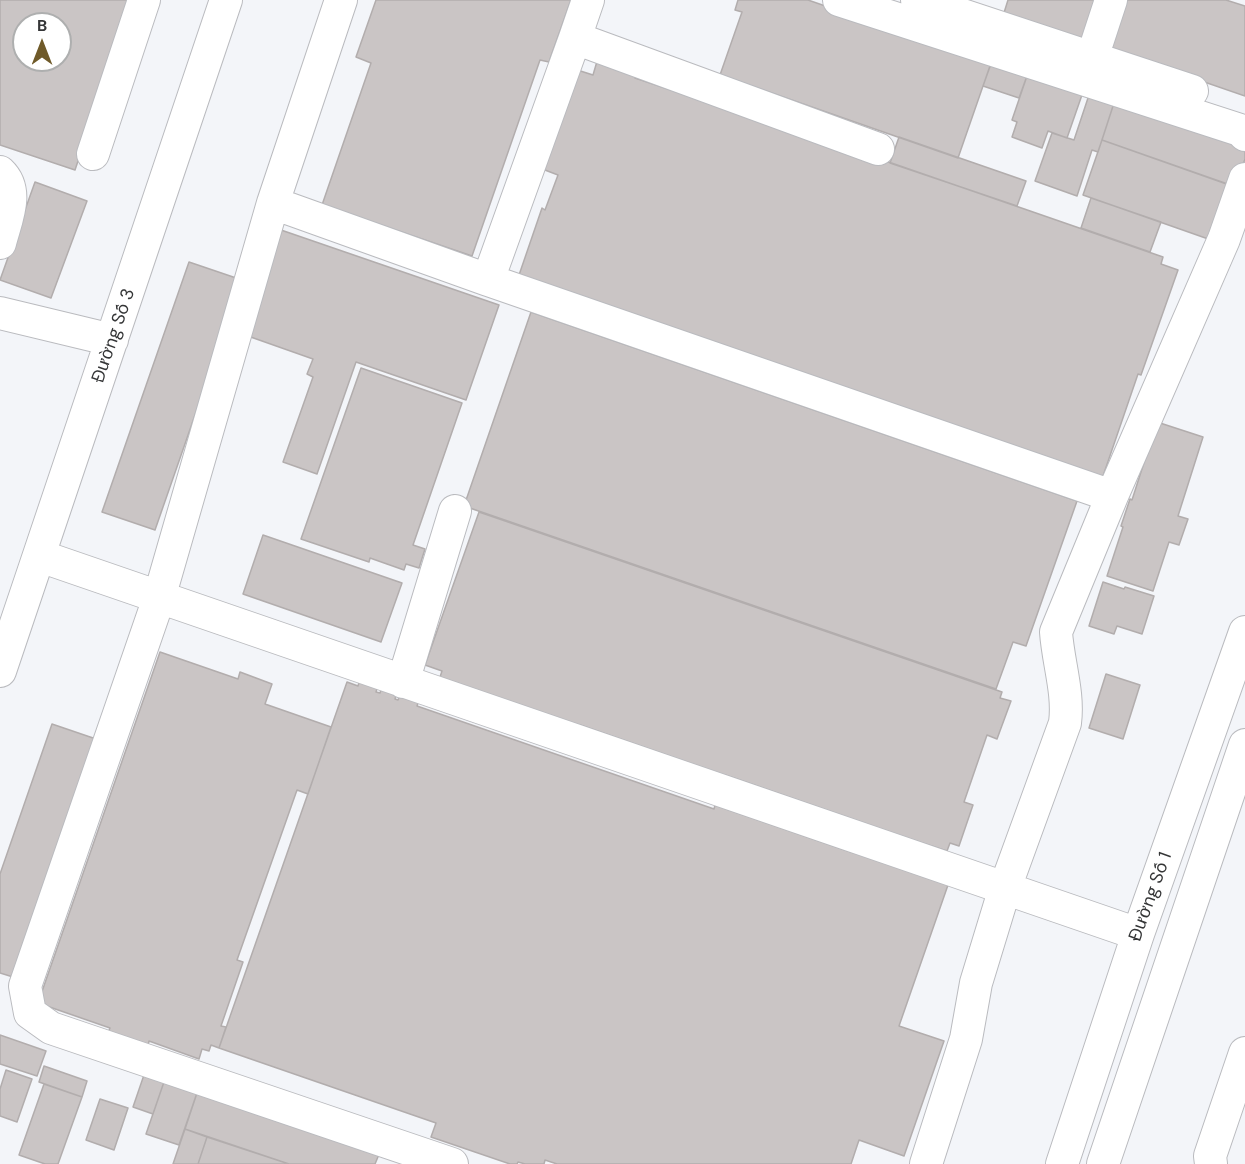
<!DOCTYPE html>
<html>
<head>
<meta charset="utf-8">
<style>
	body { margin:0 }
	#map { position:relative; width:1245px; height:1164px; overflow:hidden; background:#f3f5f9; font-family:"DM Sans",sans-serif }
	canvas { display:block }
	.north { position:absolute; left:12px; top:12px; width:60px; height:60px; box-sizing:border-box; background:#fff; border:2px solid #aeafaf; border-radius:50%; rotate:0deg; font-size:16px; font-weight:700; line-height:24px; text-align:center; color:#353637 }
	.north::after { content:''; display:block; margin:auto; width:21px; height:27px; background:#6f5a29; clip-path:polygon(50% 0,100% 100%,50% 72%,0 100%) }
</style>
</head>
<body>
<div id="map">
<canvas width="1245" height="1164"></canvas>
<div class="north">B</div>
</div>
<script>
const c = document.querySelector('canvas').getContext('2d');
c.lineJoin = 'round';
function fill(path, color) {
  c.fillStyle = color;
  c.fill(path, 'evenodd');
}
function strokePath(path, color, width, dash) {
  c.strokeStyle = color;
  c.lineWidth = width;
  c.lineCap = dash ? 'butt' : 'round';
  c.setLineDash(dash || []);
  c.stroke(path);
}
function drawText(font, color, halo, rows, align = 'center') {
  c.font = font + ' "DM Sans",sans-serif';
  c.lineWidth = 5;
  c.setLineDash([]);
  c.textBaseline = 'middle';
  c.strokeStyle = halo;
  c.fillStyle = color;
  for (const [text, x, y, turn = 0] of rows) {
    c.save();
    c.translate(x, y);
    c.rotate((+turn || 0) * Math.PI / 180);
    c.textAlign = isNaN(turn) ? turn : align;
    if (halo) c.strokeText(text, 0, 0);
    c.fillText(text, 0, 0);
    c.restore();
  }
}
const building = new Path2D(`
	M0 0H132L75 170 0 145ZM24 24H60V60H24Z
	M376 0H571L549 62 540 60 472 256 322 205 371 63 356 57Z
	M738 0H808L991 63 958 158 720 75 742 12 735 10Z
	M1008 0H1106L1089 46 1003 16Z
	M1120 0H1226L1245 6V96L1103 47Z
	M598 58 637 72 635 78 671 90 672 87 1163 257 1161 264 1178 270 1141 375 1138 374 1102 479 518 278 542 208 545 210 558 175 537 167 571 68 593 75Z
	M992 61 1028 73 1019 98 983 86Z
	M1028 73 1083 92 1067 138 1048 131 1042 148 1012 137 1017 122 1012 120Z
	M1089 95 1114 103 1098 152 1092 150 1077 196 1035 181 1052 133 1074 140Z
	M1114 103 1245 148V159L1235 187 1102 140Z
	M899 137 1026 181 1017 206 890 163Z
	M1102 140 1239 188 1214 241 1083 195Z
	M35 182 87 201 51 298 0 280Z
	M1091 198 1161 222 1150 252 1081 228Z
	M281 230 499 305 466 400 356 362 317 474 283 462 313 377 307 374 313 359 245 335Z
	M189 262 242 280 155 530 102 512Z
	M531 312 1077 501 1026 646 1013 642 996 689 464 506Z
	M361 368 462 403 413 545 425 549 419 568 406 564 404 570 370 558 369 562 301 539Z
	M1157 422 1203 437 1178 516 1188 519 1179 545 1169 542 1153 591 1107 576 1123 527 1121 526 1130 499 1132 500Z
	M479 512 1002 692 1000 698 1011 701 997 739 987 735 964 802 973 805 959 846 950 843 947 851 891 833 871 829 872 826 725 775V778L703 768 580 725 579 730 440 677 442 671 425 665Z
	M263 535 402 583 381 642 243 594Z
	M1103 582 1124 589 1125 587 1154 596 1142 634 1117 626 1114 634 1089 626Z
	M160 652 238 679 240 672 272 684 265 704 331 727 308 794 297 790 237 960 243 962 221 1026 226 1027 219 1048 211 1045 209 1051 202 1049 199 1059 149 1041 148 1045 108 1033 110 1028 38 1003Z
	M1106 674 1140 685 1123 739 1089 728Z
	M360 679 378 685 376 692 380 693 383 684 398 689 395 699 398 700 402 690 420 697 417 706 714 809 715 805 854 853 855 849 874 856 873 859 948 885 899 1026 944 1041 904 1156 859 1140 851 1164H557L545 1160 544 1164H525L518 1162 517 1164H510L431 1137 436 1123 219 1048 347 682 358 686Z
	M52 724 96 739 13 977 0 973V874Z
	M0 1035 46 1051 37 1076 0 1064Z
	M44 1066 87 1081 82 1097 39 1082Z
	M6 1070 32 1079 17 1122 0 1116V1089Z
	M145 1072 165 1079 153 1114 133 1107Z
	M165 1079 198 1090 179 1145 146 1134Z
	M44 1084 82 1097 58 1164H45L19 1155Z
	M198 1090 380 1152 375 1164H289L185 1129Z
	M100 1099 128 1108 114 1150 86 1140Z
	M185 1129 207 1137 198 1164H173Z
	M207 1137 289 1164H198Z`);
fill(building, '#cac5c5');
strokePath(building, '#b2adad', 1.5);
const minor = new Path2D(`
	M341 0 273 203 159 598 25 986 30 1013 51 1028 452 1164
	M588 0 575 38 878 149
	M839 0 1240 130 1245 135
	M917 0 1092 58
	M1111 0 1092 58 1192 91
	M93 154 144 0
	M0 172C20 191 6 219 0 243
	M273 203 488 280 575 38
	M488 280 1112 496
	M0 313 112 340
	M40 556 1138 934
	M0 671 226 0
	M403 682 455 511
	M926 1164 966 1039 976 983 1005 888 1065 723C1069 693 1058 662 1056 632L1112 496 1224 239 1245 179
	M1062 1164 1138 934 1245 632
	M1103 1164 1245 745
	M1211 1164 1210 1156 1245 1053`);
strokePath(minor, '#babbbf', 34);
strokePath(minor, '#fff', 32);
drawText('18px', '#353637', '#fff', [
	["Đường Số 3",114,336,-71],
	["Đường Số 1",1151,897,-70]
]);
</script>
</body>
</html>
